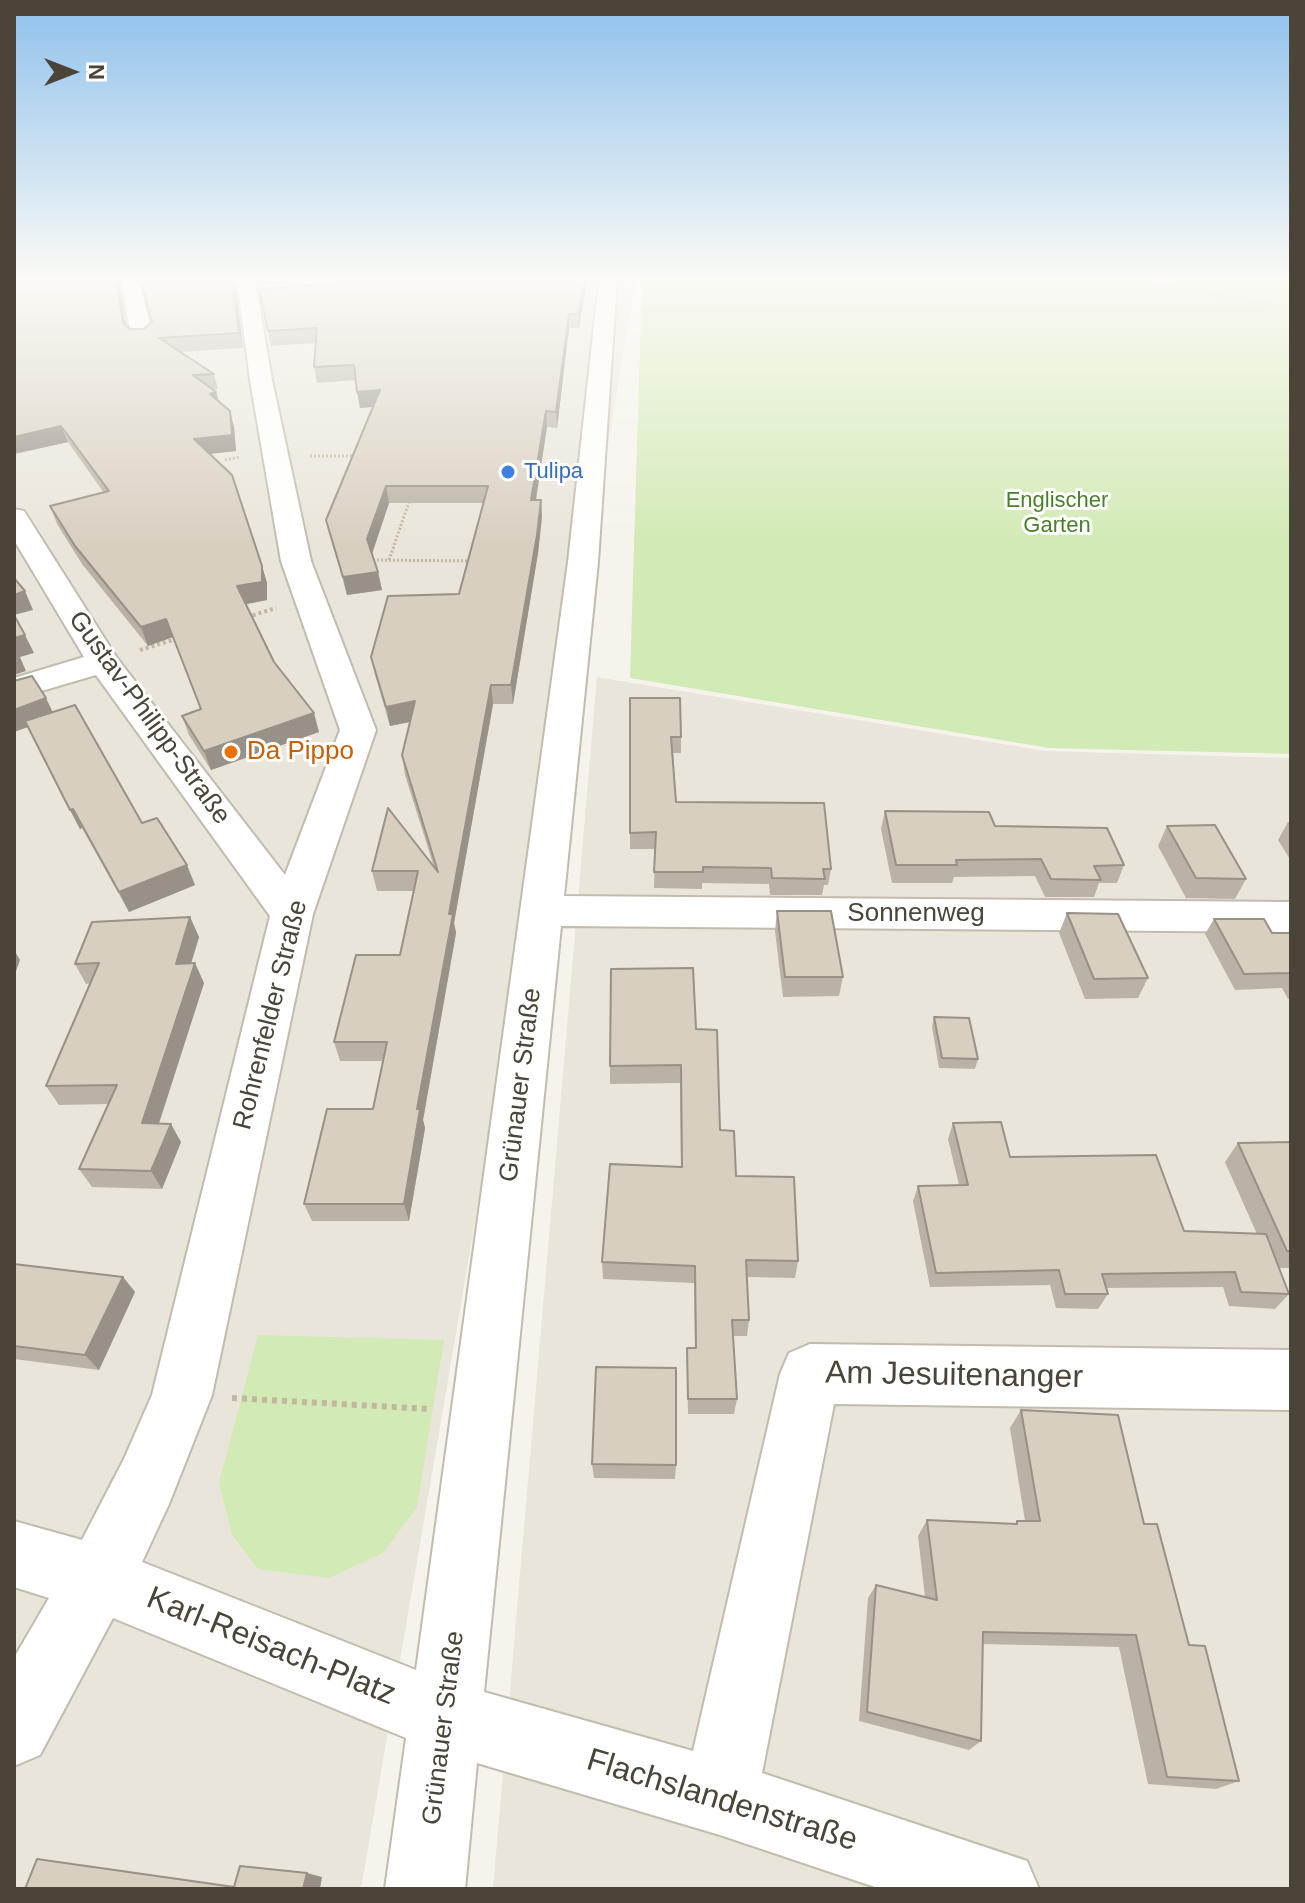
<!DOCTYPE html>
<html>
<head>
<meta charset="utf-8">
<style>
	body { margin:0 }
	#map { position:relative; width:1305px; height:1903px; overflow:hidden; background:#f6f3ec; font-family:Helvetica,sans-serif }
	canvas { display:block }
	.frame { position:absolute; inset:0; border:16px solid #4b4439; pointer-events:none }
	.north { position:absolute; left:32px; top:32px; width:80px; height:80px; -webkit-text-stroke:6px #fff; paint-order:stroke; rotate:90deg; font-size:22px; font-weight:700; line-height:32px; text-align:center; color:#4b4439 }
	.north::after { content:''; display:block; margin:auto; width:28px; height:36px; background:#4b4439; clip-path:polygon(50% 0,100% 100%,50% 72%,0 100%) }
</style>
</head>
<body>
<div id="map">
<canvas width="1305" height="1903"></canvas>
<div class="frame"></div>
<div class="north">N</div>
</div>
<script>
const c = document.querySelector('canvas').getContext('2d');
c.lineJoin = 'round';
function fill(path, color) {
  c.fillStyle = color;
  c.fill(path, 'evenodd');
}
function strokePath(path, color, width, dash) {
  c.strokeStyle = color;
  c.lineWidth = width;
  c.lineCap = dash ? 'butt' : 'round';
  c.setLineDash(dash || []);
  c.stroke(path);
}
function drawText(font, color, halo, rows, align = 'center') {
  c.font = font + ' Helvetica,sans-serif';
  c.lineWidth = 6;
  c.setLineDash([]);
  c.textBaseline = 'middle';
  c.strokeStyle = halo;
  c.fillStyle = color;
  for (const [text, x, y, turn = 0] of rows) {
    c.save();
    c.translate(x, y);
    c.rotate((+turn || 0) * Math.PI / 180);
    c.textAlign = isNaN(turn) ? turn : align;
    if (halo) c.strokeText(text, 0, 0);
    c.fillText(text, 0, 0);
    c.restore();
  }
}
fill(new Path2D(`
	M14 280H636L361 1889H14Z
	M597 677 1045 751 1291 758V1889H493Z`), '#eae5da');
fill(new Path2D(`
	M642 280H1291V754L1049 748 630 678Z
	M258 1335 444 1340 417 1507 383 1553 329 1578 258 1569 232 1535 219 1483Z`), '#d2eab5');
const minor = new Path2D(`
	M121 280H139L153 337 149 341H135L131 337Z
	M237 280H255L272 380 311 561 376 730 313 914 212 1395 169 1504 142 1562 416 1670 568 562 599 280H617L598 562 564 896 1291 902V932L561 926 484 1692 693 1751 780 1374 789 1353 810 1344 1291 1350V1410L834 1404 762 1773 1027 1861 1039 1889H881L720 1835 477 1763 465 1889H385L406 1738 113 1618 40 1755 14 1766V1658L49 1598 14 1587V1521L82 1540 124 1459 152 1395 270 916 96 675 14 699V678L84 657 14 540V509L24 511 117 658 285 875 340 730 281 561 250 380Z`);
strokePath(minor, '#c2bbae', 4);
strokePath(new Path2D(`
	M1123 280 1291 307`), '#c4b79f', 2, [2, 2]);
strokePath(new Path2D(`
	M310 456H356
	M225 460 240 457
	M534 478 556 477
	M369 560 475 561
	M389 560 410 499`), '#c4b79f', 3, [2, 2]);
strokePath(new Path2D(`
	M247 617 276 608
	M140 650 176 639`), '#c4b79f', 4, [3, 3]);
strokePath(new Path2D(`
	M232 1398 430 1409`), '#c4b79f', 6, [5, 5]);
fill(minor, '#fff');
fill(new Path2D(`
	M14 280H119L126 325 130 329H144L234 280 243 348 180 352 214 374 218 389 213 390 216 392 219 402 234 427 236 451 210 454 262 566 267 583V600L245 604 274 662 319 732 211 770 189 735 182 716 200 709 173 637 148 646 82 564 57 524 50 506 104 493 68 442 14 454Z
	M350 280H587L579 328H569L557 428 547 427 536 500H541L542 517 538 553 513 704H493L454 923 456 933 423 1120 425 1128 409 1221H312L304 1204 373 1109 383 1061H340L334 1042 400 955 414 891H377L372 871 434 867 405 775 402 755 410 722 390 726 375 675 371 657 459 594 483 503H389L372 553 378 572 382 590 347 595 326 520 373 407 360 408 356 380 317 383 314 367 316 343 271 346 259 289 347 282Z
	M630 698 681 737V753H673L676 802 831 869 828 885H824L822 895H770L769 884 702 883V889L654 888 655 849H630Z
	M53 712 142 823 195 885 129 912 82 828 80 829 28 727 14 732Z
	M885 811 995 826 1124 865 1117 883H1099L1094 897H1045L1035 876 954 877 952 883H892L881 829Z
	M1288 822H1291V861L1278 840Z
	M1167 826 1246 879 1235 899 1186 898 1158 846Z
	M777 911 843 977 839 996 783 997 775 931Z
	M1067 913 1148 978 1138 998 1085 999 1059 933Z
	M190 917 199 937 191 964 204 983 159 1124 181 1142 162 1189 92 1187 79 1169 108 1104 59 1105 46 1086 91 983 86 984 75 964Z
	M1214 919 1272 933H1291V999H1288L1282 988 1235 990 1205 934Z
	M934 1017 978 1059 975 1069 939 1068 932 1027Z
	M696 1029 720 1130 736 1176 798 1261 795 1278 747 1277 749 1320 747 1336H733L737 1399 734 1414H688L687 1348H695L694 1283 603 1279 602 1262 681 1167 680 1083 610 1084V1066Z
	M953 1123 1010 1157 1184 1231 1257 1234 1225 1162 1238 1143 1291 1142V1268H1279L1289 1294 1275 1309 1229 1306 1223 1287 1106 1288 1108 1294 1098 1309 1056 1308 1050 1285 930 1287 913 1201 918 1186 959 1185 948 1139Z
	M14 1264 123 1277 135 1292 99 1370 14 1359Z
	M1021 1410 1144 1524 1239 1781 1216 1789 1148 1784 1119 1647 982 1644 981 1741 969 1750 859 1721 868 1598 876 1585 925 1597 918 1536 927 1520 1015 1524 1017 1521H1025L1010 1428Z
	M592 1464 676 1465 675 1479 594 1478Z`), '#bab2a6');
fill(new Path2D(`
	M116 280H119L128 338 123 323Z
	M232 280H235L243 348 239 333Z
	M258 280H326L259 285Z
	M584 280H587L579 328 578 314Z
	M569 314V328L557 428 556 412Z
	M380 390 382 406 360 408 357 392Z
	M216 392 221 408 210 394Z
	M230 411 234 427 236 451 199 455 194 439Z
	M546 411 547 427 533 517 531 500Z
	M61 426 68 442 14 454V437Z
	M386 486 389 503 371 557 367 539Z
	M541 500 542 517 538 553 513 704 511 685Z
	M262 566 267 583V600L242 605 237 586Z
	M378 572 382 590 347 595 343 577Z
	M25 591 33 610 14 615V595Z
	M166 619 173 637 148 646 141 627Z
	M25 635 34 653 20 657 26 671 14 675V638Z
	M491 685 493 704 454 923 456 933 423 1120 425 1128 409 1221 404 1204 417 1109 449 914Z
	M46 698 55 717 14 732V710Z
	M415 701 419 720 390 726 386 707Z
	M314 713 319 732 211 770 204 751Z
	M73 809 82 828 80 829 70 810Z
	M187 865 195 885 129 912 119 892Z
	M190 917 199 937 185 983 176 964Z
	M14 950 20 960 14 977Z
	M195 963 204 983 153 1141 142 1123Z
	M171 1124 181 1142 162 1189 151 1171Z
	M123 1277 135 1292 99 1370 85 1355Z
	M307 1873 322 1877 320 1889H303Z`), '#979187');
const building = new Path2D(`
	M14 280H116L123 323 130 329H144L152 322 140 280H232L239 333 159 338 214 374 193 375 216 392 210 394 230 411 232 435 194 439 232 475 262 566V582L237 586 274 662 314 713 204 751 182 716 201 709 166 619 141 627 75 546 50 506 109 491 61 426 14 437Z
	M350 280H584L578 314H569L556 412 546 411 531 500H541L537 535 511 685H491L449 914H453L417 1109H420L404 1204H304L327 1109H373L387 1042H334L356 955H400L418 871H372L388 808 438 872 402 755 415 701 386 707 371 657 388 596 459 594 488 486H386L367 539 378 572 343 577 326 520 380 390 357 392 354 365 314 367 317 328 268 331 259 289 347 282Z
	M14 578 25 591 14 595Z
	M14 615 25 635 14 638Z
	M32 676 46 698 14 710V681Z
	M630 698H680L681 737H671L676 802 824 803 831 869H823L825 879 772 878 771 868 703 867V872H654L656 832 630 833Z
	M75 705 142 823 157 818 187 865 119 892 73 809 70 810 25 721Z
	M885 811 989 812 995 826 1107 828 1124 865 1094 866 1101 880 1051 879 1041 859 956 860 957 865H896Z
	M1215 825 1246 879 1196 878 1167 826Z
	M777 911H831L843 977H785Z
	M1067 913 1118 914 1148 978 1094 979Z
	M190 917 176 964 195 963 142 1123 171 1124 151 1171 79 1169 117 1085 46 1086 99 963 75 964 92 922Z
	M1214 919H1264L1272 933H1291V973L1244 974Z
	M693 968 696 1029 717 1030 720 1130 734 1131 736 1176 794 1177 798 1261 746 1260 749 1320H732L737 1399H688L687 1348H696L695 1266 602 1262 610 1164 682 1167 681 1065 610 1066 611 969Z
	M934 1017 969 1018 978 1059 942 1058Z
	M1001 1122 1010 1157 1156 1155 1184 1231 1266 1234 1289 1294 1241 1292 1235 1272 1102 1274 1108 1294H1065L1059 1270 936 1273 918 1186 968 1185 953 1123Z
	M1291 1142V1251H1287L1238 1143Z
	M14 1264 123 1277 85 1355 14 1346Z
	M596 1367 676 1368V1465L592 1464Z
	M1021 1410 1118 1415 1144 1524H1157L1189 1645 1205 1646 1239 1781 1167 1777 1136 1635 983 1632 981 1741 867 1712 876 1585 937 1600 927 1520 1017 1524V1521H1040Z
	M37 1859 234 1887 240 1866 307 1873 303 1889H25Z`);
fill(building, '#d8cfc1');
strokePath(building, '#979187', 2);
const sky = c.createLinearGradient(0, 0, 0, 546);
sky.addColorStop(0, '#8fc1ec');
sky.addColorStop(0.51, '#fbfaf6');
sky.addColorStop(1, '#fbfaf600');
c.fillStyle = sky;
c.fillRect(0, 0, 1305, 546);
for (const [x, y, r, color] of [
	[508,472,8,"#3f7fe0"],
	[231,752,8,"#e8710a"]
]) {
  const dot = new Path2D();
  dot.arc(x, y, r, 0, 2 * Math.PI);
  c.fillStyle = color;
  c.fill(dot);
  strokePath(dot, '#fff', 3);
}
drawText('22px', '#366cbe', '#fff', [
	["Tulipa",524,472]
], 'left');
drawText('22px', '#4a7f2a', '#fff', [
	["Englischer",1057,501],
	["Garten",1057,526]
]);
drawText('26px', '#4b4439', '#fff', [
	["Gustav-Philipp-Straße",149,718,54],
	["Sonnenweg",916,914],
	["Rohrenfelder Straße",271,1015,-76],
	["Grünauer Straße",521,1085,-83],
	["Grünauer Straße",444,1728,-83]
]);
drawText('26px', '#c56008', '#fff', [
	["Da Pippo",247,752]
], 'left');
drawText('32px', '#4b4439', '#fff', [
	["Am Jesuitenanger",954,1376,1],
	["Karl-Reisach-Platz",271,1647,22],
	["Flachslandenstraße",722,1801,17]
]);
</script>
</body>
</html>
